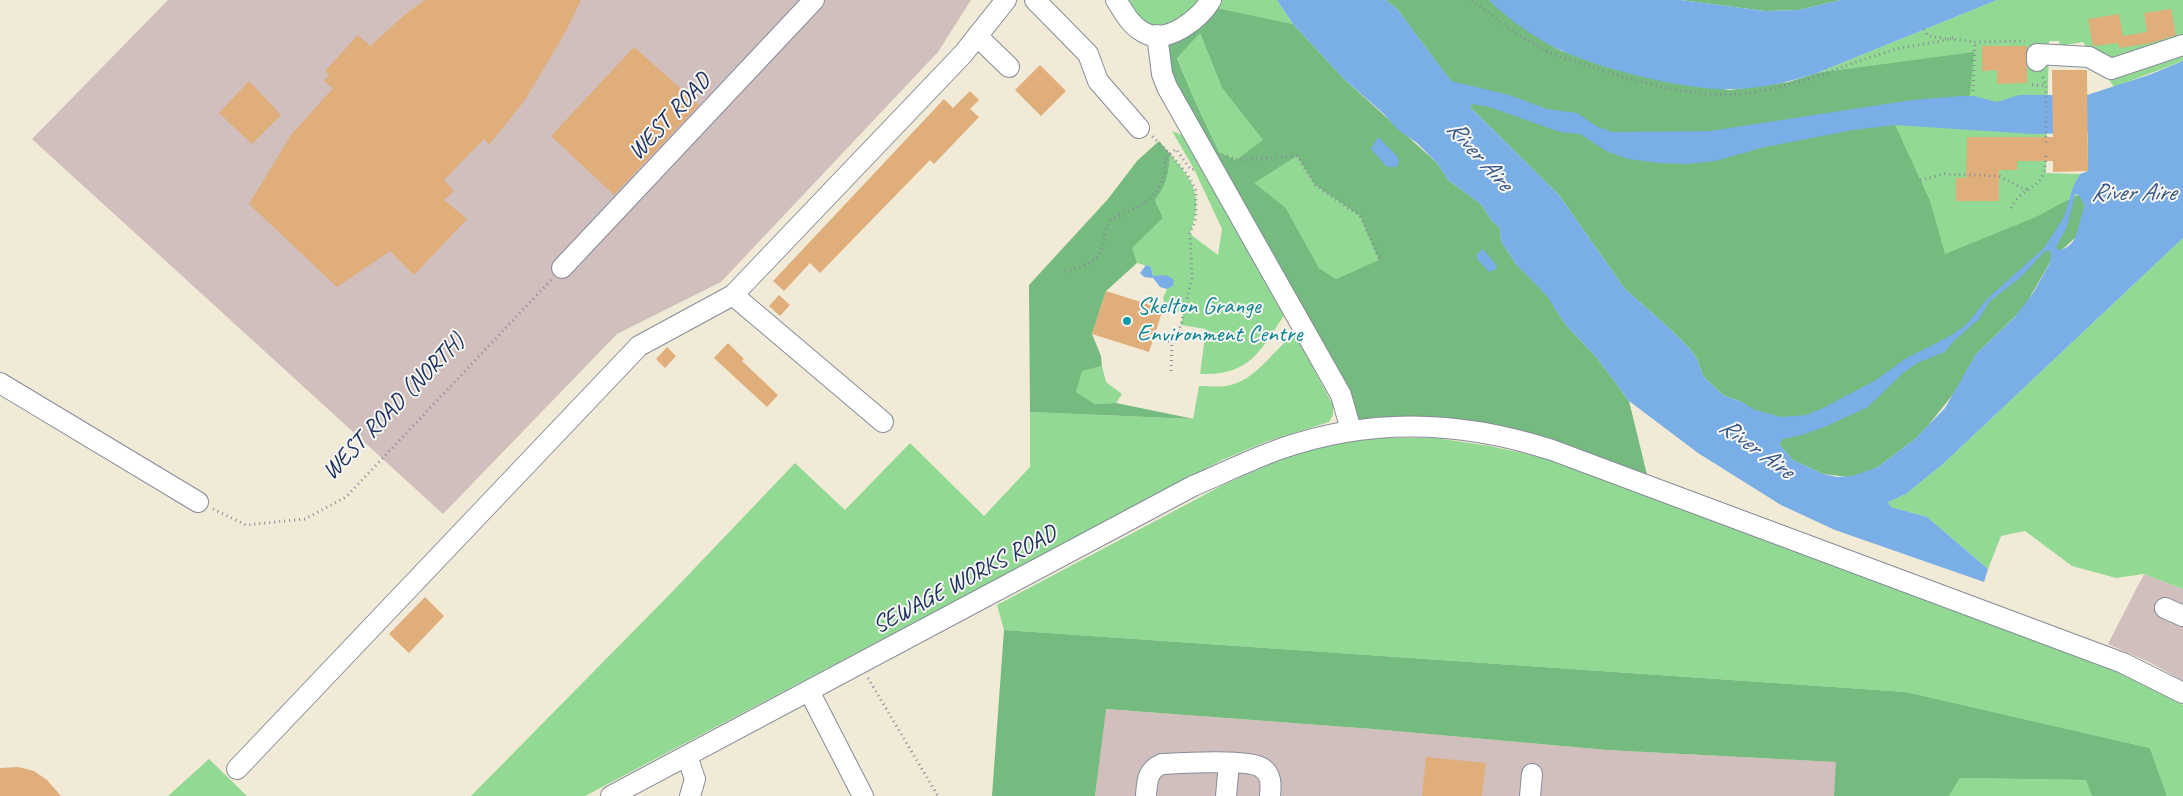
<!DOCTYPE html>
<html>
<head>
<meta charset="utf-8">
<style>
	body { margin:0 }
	canvas { display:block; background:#f1ead6 }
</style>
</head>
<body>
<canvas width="2183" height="796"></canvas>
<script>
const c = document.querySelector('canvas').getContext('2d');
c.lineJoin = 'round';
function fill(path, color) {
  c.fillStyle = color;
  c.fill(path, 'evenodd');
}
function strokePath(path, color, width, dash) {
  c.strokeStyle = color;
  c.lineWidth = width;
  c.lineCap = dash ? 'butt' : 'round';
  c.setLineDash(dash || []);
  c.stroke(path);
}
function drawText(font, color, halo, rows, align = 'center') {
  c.font = font + ' Caveat,sans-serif';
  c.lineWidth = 4;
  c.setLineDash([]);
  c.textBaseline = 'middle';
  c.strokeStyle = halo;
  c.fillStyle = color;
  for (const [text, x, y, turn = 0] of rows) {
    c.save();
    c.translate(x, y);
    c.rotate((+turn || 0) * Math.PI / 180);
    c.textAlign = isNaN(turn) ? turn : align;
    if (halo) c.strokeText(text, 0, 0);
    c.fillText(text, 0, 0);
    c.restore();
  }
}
fill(new Path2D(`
	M168 0H971L938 52 721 282 617 334 443 514 32 139Z
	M2144 574 2183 589V681L2151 663 2108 644Z
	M1105 709 1373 729 1607 750 1837 762 1834 796H1095Z`), '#d1bfbe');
fill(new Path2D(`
	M1116 0H1277L1293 24 1208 6 1157 35Z
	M1997 0H2183V61L2114 87 2083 42 2060 46 2059 41H2049L2046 173 2080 174 2070 198 1903 348 1789 82 1817 73Z
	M1200 33 1222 88 1264 141 1236 160 1219 152 1194 99 1177 57Z
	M1172 131 1189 138 1285 314C1260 351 1250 376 1200 374L1206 329 1181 325 1183 313 1167 310 1163 298 1167 289 1173 286 1153 276 1151 267 1137 263 1131 248 1163 218 1155 200C1167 185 1169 173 1170 154 1195 183 1203 196 1190 234L1218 255 1222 229 1194 169Z
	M1297 156 1315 185 1360 216 1380 260 1336 279 1319 268 1286 208 1255 183Z
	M2183 238V589L2144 574 2116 578 2072 566 2025 531 2001 536 1988 569 1927 517 1891 507 1888 502 1906 494 1943 464Z
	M1295 334 1333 405V415L1329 422 1268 441 1222 460 585 796H471L671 593 795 463 845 510 910 443 984 516 1030 467V412L1193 419 1199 386C1210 386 1223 388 1234 384 1259 376 1274 349 1295 334Z
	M1102 366 1106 382 1122 394 1116 403 1095 404 1076 392 1081 371Z
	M1382 438H1436L1490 446 1544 458 2065 647 2150 686 2183 705V796H2167L2150 748 1906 692 1004 630 997 605 1225 484 1275 462 1327 444Z
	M209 759 247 796H168Z
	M1960 778 2087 780 2092 796H1949Z`), '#92da94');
fill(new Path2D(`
	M1386 0H1489L1537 37 1561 51 1667 82 1730 90 1789 82 1817 73 1974 52 1970 95 1932 126 1895 125 1930 201 1945 254 2036 217 2079 194 2085 206 2077 236 2052 259 2023 309 1976 354 1955 392 1926 428 1915 439 1878 467 1867 472 1848 477 1823 474 1793 460 1742 402 1723 395 1703 376 1697 359 1691 350 1668 327 1625 289 1559 195 1470 107 1398 10Z
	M1681 0H1841L1798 10 1765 11Z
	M1208 6 1293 24 1344 79 1437 163 1448 180 1481 204 1492 221 1500 228 1501 241 1516 264 1547 295 1565 324 1597 358 1629 401 1650 487 1523 441 1351 430 1158 52ZM1200 33 1222 88 1263 140 1236 160 1219 152 1194 99 1177 58ZM1297 156 1315 185 1360 216 1379 260 1336 279 1319 268 1286 208 1255 183Z
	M1159 141 1170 154C1169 173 1167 185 1155 200L1163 218 1132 248 1137 263 1106 291 1092 334 1101 356 1102 366 1082 371 1076 392 1095 404 1116 403 1194 419 1030 412 1029 285 1108 199 1137 161Z
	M1004 630 1906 692 2150 748 2167 796H2092L2086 780 1960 778 1949 796H1834L1836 762 1607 750 1373 729 1106 709 1095 796H992Z`), '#75ba7e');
fill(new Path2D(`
	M1277 0H1386L1398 10 1451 81 1509 95 1547 109 1577 113 1598 127 1613 132 1710 131 1912 100 1962 96H1974L1997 102 2019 95H2087L2149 75 2183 61V238L1943 464 1906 494 1888 502 1891 507 1927 517 1988 569 1984 582 1835 530 1781 505 1698 453 1629 401 1597 358 1565 324 1547 296 1516 264 1501 241 1500 228 1492 221 1481 204 1448 180 1437 163 1417 143 1397 129 1384 114 1344 79 1293 24ZM1472 104 1489 107 1560 132 1580 134 1608 152 1628 159 1660 163 1687 164 1715 161 1765 147 1853 130 1895 125 2033 134 2088 133V171L2080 174 2073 187 2064 217 2044 248 1988 298 1966 325 1950 336 1905 359 1876 380 1821 409 1806 415 1781 417 1755 410 1742 402 1723 395 1703 376 1697 359 1691 350 1668 327 1625 289 1559 195 1470 107ZM2078 194 2085 206C2077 222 2080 248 2058 250L2056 247 2067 227 2075 195ZM2048 250 2051 253 2050 263 2033 293 2015 317 1976 354 1945 408 1915 439 1878 467 1852 476 1837 477 1823 474 1793 460 1779 444 1783 439 1802 435 1827 426 1868 407 1902 374 1917 363 1945 352 1953 342 1979 319 1990 301 2021 277 2043 253Z
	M1489 0H1681L1765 11 1798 10 1841 0H1997L1817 73C1789 82 1761 89 1731 89 1686 91 1602 69 1560 50 1535 38 1509 20 1489 0Z
	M1378 137 1397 156 1399 161 1397 167H1387L1371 149Z
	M1483 249 1497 266 1495 270 1489 272 1477 259V254Z
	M1146 265 1151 267 1153 276C1162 275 1168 274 1174 280L1173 286 1167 289 1160 287 1153 278 1144 277 1140 273Z`), '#79aee7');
fill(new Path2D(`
	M425 0H581L566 31 525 100 489 145 484 139 444 180 454 191 444 200 467 219 414 275 390 251 337 287 249 204 291 135 333 88 324 81 329 74 325 71 358 35 370 46 408 12Z
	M2171 9 2176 35 2151 43 2119 48 2118 43 2093 46 2088 19 2119 14 2123 36 2147 32 2144 13Z
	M1982 46H2027V83L1997 84V70L1982 71Z
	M634 47 699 105 614 195 551 136Z
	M1040 65 1066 91 1041 116 1015 90Z
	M2052 70H2087L2088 171 2053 172V161H2017V170H1999V201H1956V178H1966L1967 137H2053Z
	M249 81 281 115 252 144 219 113Z
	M970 91 979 100 970 109 979 117 934 164 930 160 820 273 810 263 784 291 773 281 944 99 953 108Z
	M1106 291 1163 309 1149 352 1092 334Z
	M779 295 790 305 780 316 769 306Z
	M728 343 744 359 742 361 778 395 767 407 714 358Z
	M667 347 676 356 665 368 656 359Z
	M425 597 444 616 409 653 389 634Z
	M1426 757 1486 763 1482 796H1422Z
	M18 767 34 771 47 780 61 796H0V768Z`), '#dfae7a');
const minor = new Path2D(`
	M1035 0 1088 54 1098 81 1139 128
	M1116 0C1124 12 1130 25 1143 32 1166 46 1200 19 1211 0
	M1157 35 1162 74 1167 87 1341 395 1351 430
	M977 36 1009 67
	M2037 61V54L2089 57 2111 69 2183 45
	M562 268 814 0
	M733 295 883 422
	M0 383 198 502
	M2165 608 2183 616
	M809 691 863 796
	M687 756 695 779 690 796
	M237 769 639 346 733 295 963 54 1006 0
	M611 796 1193 486C1221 474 1248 461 1277 450 1368 417 1460 420 1552 450L2123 663 2183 693
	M1146 796C1147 782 1147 770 1162 764 1181 763 1250 759 1262 768 1272 775 1271 785 1270 796
	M1226 796 1229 764
	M1530 796 1532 774`);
strokePath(minor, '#868c9a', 22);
strokePath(new Path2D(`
	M1472 0C1497 20 1524 40 1553 54 1565 59 1578 62 1589 66 1633 80 1691 98 1737 94 1791 90 1839 66 1890 51 1910 45 1932 44 1953 38
	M1924 29 1928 36 1975 42 2025 41
	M2043 77 2046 85V143
	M2032 85H2046
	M1973 91 1975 42
	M1227 156 1236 160 1297 156 1315 185 1360 216 1380 260
	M1920 180 1945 174 1999 176 2024 189H2031
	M2011 208C2026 180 2045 195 2046 154
	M1065 272C1083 266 1101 263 1104 241 1105 234 1106 226 1111 220 1115 216 1123 214 1128 211 1153 200 1166 187 1165 159L1170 154 1152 136
	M1154 337 1172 342 1181 325 1192 278 1190 234 1196 218V191L1188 175 1170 154 1176 149 1191 170 1194 169
	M1171 371 1172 342
	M213 509 246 525 305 519 346 497 551 280
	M868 678 938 796`), '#868c9a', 3, [1, 4]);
strokePath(minor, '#fff', 20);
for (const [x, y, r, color] of [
	[1127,321,5,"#0f9aa8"]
]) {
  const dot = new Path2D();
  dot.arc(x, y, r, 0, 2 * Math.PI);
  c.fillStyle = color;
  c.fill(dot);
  strokePath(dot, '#f6f6f2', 2);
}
drawText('24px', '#1b2f5e', '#f6f6f2', [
	["WEST ROAD",670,117,-47],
	["WEST ROAD (NORTH)",394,407,-46],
	["SEWAGE WORKS ROAD",965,580,-28]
]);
drawText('24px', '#0d838f', '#f6f6f2', [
	["Skelton Grange",1137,307],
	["Environment Centre",1137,335]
], 'left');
drawText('italic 25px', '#375587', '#f6f6f2', [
	["River Aire",1479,156,48],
	["River Aire",2133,193],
	["River Aire",1756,449,36]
]);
</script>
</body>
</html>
